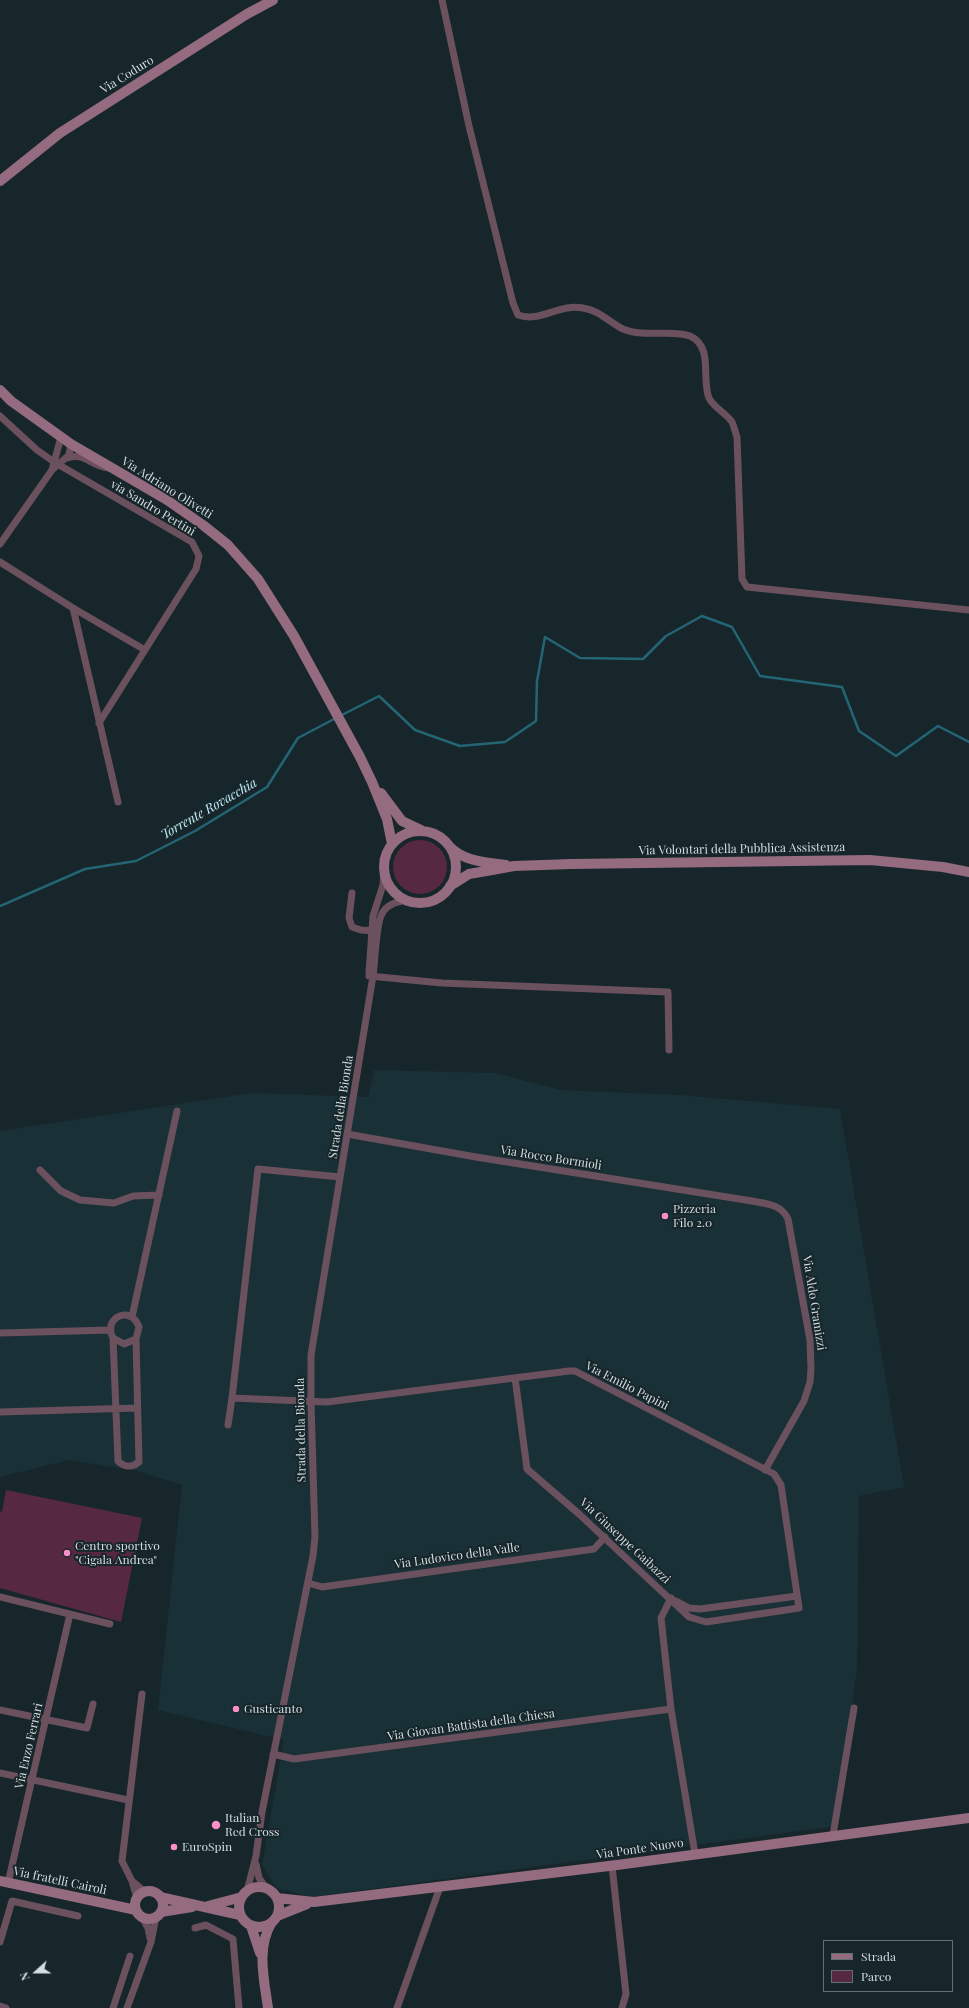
<!DOCTYPE html>
<html>
<head>
<meta charset="utf-8">
<style>
	body { margin:0 }
	#map { position:relative; width:969px; height:2008px; overflow:hidden; background:#17262a; font-family:"Playfair Display",serif }
	canvas { display:block }
	.legend { position:absolute; left:823px; top:1940px; width:130px; height:52px; box-sizing:border-box; background:#17262a; border:1px solid #637073; margin:0; padding:5px 7px; list-style:none; font-size:12px; color:#d4dee0 }
	.legend li { display:flex; align-items:center; gap:8px; height:20px }
	.legend b { width:20px; border:1px solid #637073 }
	.north { position:absolute; left:16px; top:1952px; width:40px; height:40px; -webkit-text-stroke:3px #17262a; paint-order:stroke; rotate:249deg; font-size:11px; font-weight:700; line-height:16px; text-align:center; color:#d4dee0 }
	.north::after { content:''; display:block; margin:auto; width:14px; height:18px; background:#d4dee0; clip-path:polygon(50% 0,100% 100%,50% 72%,0 100%) }
</style>
</head>
<body>
<div id="map">
<canvas width="969" height="2008"></canvas>
<ul class="legend">
<li><b style="height:5px;background:#946b7f"></b>Strada</li>
<li><b style="height:11px;background:#572941"></b>Parco</li>
</ul>
<div class="north">N</div>
</div>
<script>
const c = document.querySelector('canvas').getContext('2d');
c.lineJoin = 'round';
function fill(path, color) {
  c.fillStyle = color;
  c.fill(path, 'evenodd');
}
function strokePath(path, color, width, dash) {
  c.strokeStyle = color;
  c.lineWidth = width;
  c.lineCap = dash ? 'butt' : 'round';
  c.setLineDash(dash || []);
  c.stroke(path);
}
function drawText(font, color, halo, rows, align = 'center') {
  c.font = font + ' "Playfair Display",serif';
  c.lineWidth = 4;
  c.setLineDash([]);
  c.textBaseline = 'middle';
  c.strokeStyle = halo;
  c.fillStyle = color;
  for (const [text, x, y, turn = 0] of rows) {
    c.save();
    c.translate(x, y);
    c.rotate((+turn || 0) * Math.PI / 180);
    c.textAlign = isNaN(turn) ? turn : align;
    if (halo) c.strokeText(text, 0, 0);
    c.fillText(text, 0, 0);
    c.restore();
  }
}
fill(new Path2D(`
	M374 1070 495 1073 561 1090 680 1095 840 1109 904 1487 859 1496 857 1668 837 1826 312 1897 276 1888 262 1865 284 1740 158 1710 182 1485 137 1471 69 1460 0 1477V1131L251 1093 368 1097Z`), '#193037');
fill(new Path2D(`
	M393 867a27 27 0 1 1 54 0a27 27 0 1 1-54 0Z
	M6 1490 142 1518 121 1622 0 1588V1511L2 1512Z`), '#572941');
strokePath(new Path2D(`
	M340 716 379 696 415 730 460 746 505 742 536 721 537 681 545 637 580 658 643 659 666 636 702 616 732 627 760 676 842 687 859 731 896 756 938 726 969 742
	M0 906 85 869 136 861 195 831 267 787 298 738 336 718`), '#246575', 2.5);
strokePath(new Path2D(`
	M442 0 469 126 513 303 518 315C540 323 560 303 583 308 599 310 610 323 623 329 644 338 673 329 690 336 714 347 701 379 709 398 714 408 726 413 732 422 734 426 735 432 737 437L742 579 747 587 969 610
	M0 416 37 450 54 462 192 542 199 556 196 569 99 723
	M61 437 52 470 69 455 71 444
	M67 458C88 452 89 467 109 468
	M0 544 52 470
	M0 562 73 608 118 802
	M73 608 145 650
	M352 893 349 918 352 927 361 930 377 931
	M369 973 373 916 383 885 384 872
	M369 976 442 983 668 992 669 1050
	M347 1134 476 1157 752 1201C767 1204 781 1204 788 1219L810 1340 811 1369 810 1382 804 1401 765 1470
	M40 1170 61 1191 80 1200 114 1203 133 1196 159 1195
	M340 1177 258 1169 232 1398 327 1402 569 1371H575L774 1474 781 1485 799 1608 706 1622 689 1617 579 1514 527 1469 515 1378
	M132 1317 177 1111
	M0 1333 111 1330
	M113 1338 124 1344 136 1339 139 1327C131 1304 102 1318 113 1338L118 1461C124 1467 132 1468 139 1462L136 1339
	M0 1412 137 1408
	M228 1425 232 1398
	M308 1583 322 1587 594 1549 605 1537
	M0 1597 110 1624
	M671 1598 661 1618 671 1709 695 1854
	M676 1601 689 1608 700 1609 797 1596
	M142 1694 122 1861 132 1881 145 1892
	M0 1710 87 1728 93 1704
	M273 1754 294 1759 671 1709
	M0 1773 128 1800
	M833 1835 854 1708
	M256 1864 259 1878 267 1889
	M612 1866 626 1994 622 2008
	M132 1881 137 1898
	M8 1883 70 1614
	M247 1891 256 1856 262 1812 313 1556 315 1537 311 1403V1355L373 976C375 962 376 928 381 916 385 905 396 902 406 900
	M142 1917 148 1928 150 1938
	M195 1928 206 1925 233 1939 239 2008
	M0 1942 12 1901 78 1916
	M0 2006 6 2008
	M113 2008 130 1956
	M127 2008 151 1942 156 1917
	M397 2008 440 1887`), '#6b515e', 7);
strokePath(new Path2D(`
	M0 181 60 133 247 14 273 0
	M0 390 11 401 71 444 167 500 203 525 228 545 258 579 294 636 360 757 372 782 387 819 392 844
	M381 793 402 821 421 830
	M384 867a36 36 0 1 1 72 0a36 36 0 1 1-72 0Z
	M450 847C465 862 486 862 506 865
	M450 886 469 874 492 870 514 866 571 864 870 860 943 867 969 872
	M0 1881 136 1910
	M239 1907a20 20 0 1 1 40 0a20 20 0 1 1-40 0Z
	M135 1905a14 14 0 1 1 28 0a14 14 0 1 1-28 0Z
	M160 1897 240 1915
	M277 1898 314 1902 617 1865 969 1818
	M208 1906 242 1897
	M161 1912 192 1907
	M277 1916 307 1904
	M251 1926 260 1953
	M268 2008C264 1979 256 1948 272 1922`), '#946b7f', 10);
for (const [x, y, r, color] of [
	[665,1216,4,"#fa8fc7"],
	[67,1553,4,"#fa8fc7"],
	[236,1709,4,"#fa8fc7"],
	[216,1825,5,"#fa8fc7"],
	[174,1847,4,"#fa8fc7"]
]) {
  const dot = new Path2D();
  dot.arc(x, y, r, 0, 2 * Math.PI);
  c.fillStyle = color;
  c.fill(dot);
  strokePath(dot, '#17262a', 1.5);
}
drawText('12px', '#d4dee0', '#17262a', [
	["Via Coduro",127,75,-32],
	["Via Adriano Olivetti",167,488,32],
	["via Sandro Pertini",153,508,31],
	["Via Volontari della Pubblica Assistenza",742,849,-1],
	["Strada della Bionda",341,1107,-81],
	["Via Rocco Bormioli",551,1158,9],
	["Via Aldo Gramizzi",814,1303,81],
	["Via Emilio Papini",627,1386,27],
	["Strada della Bionda",301,1430,-91],
	["Via Giuseppe Gaibazzi",625,1541,43],
	["Via Ludovico della Valle",457,1556,-8],
	["Via Giovan Battista della Chiesa",471,1725,-8],
	["Via Enzo Ferrari",29,1746,-77],
	["Via Ponte Nuovo",640,1849,-8],
	["Via fratelli Cairoli",60,1881,12]
]);
drawText('12px', '#d4dee0', '#17262a', [
	["Pizzeria",673,1209],
	["Filo 2.0",673,1223],
	["Centro sportivo",75,1546],
	["\"Cigala Andrea\"",75,1560],
	["Gusticanto",244,1709],
	["Italian",225,1818],
	["Red Cross",225,1832],
	["EuroSpin",182,1847]
], 'left');
drawText('italic 13px', '#c2edf9', '#17262a', [
	["Torrente Rovacchia",209,809,-30]
]);
</script>
</body>
</html>
